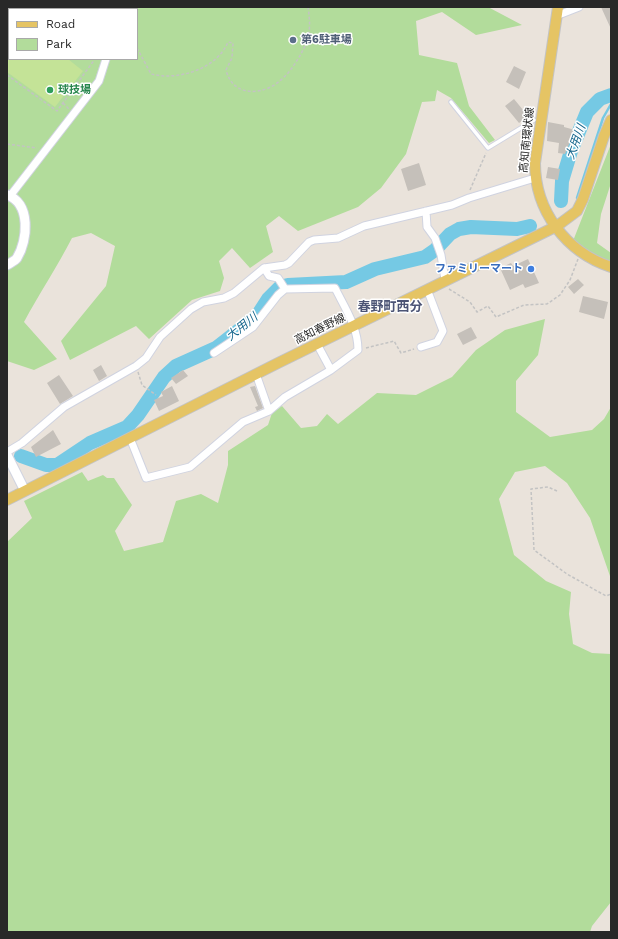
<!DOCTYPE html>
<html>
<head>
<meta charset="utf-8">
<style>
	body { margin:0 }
	#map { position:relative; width:618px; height:939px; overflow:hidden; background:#eae3db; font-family:"Work Sans",sans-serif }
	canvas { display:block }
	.frame { position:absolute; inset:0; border:8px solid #282828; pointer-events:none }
	.legend { position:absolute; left:8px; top:8px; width:130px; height:52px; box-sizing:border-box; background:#fff; border:1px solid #a9a9a9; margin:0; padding:5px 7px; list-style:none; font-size:12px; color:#282828 }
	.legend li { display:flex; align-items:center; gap:8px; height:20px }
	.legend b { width:20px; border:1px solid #a9a9a9 }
</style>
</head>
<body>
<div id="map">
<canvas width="618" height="939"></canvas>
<div class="frame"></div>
<ul class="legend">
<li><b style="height:5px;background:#e5c464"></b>Road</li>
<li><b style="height:11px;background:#b2dc9b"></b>Park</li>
</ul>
</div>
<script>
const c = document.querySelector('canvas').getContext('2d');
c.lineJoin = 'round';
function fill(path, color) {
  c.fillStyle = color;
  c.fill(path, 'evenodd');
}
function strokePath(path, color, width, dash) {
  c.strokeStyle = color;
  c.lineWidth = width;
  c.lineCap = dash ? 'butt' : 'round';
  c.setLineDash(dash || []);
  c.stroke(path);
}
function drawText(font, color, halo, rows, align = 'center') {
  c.font = font + ' "Work Sans","Noto Sans JP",sans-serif';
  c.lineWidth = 3;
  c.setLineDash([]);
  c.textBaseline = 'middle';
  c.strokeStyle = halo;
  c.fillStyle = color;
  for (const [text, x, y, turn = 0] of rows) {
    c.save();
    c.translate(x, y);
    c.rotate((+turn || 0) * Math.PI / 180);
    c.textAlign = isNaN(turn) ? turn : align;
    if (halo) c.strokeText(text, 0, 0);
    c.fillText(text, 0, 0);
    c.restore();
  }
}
fill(new Path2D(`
	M7 7H488L522 25 476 35 442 12 416 21 419 55 457 63 469 106 495 140 489 143 451 98 437 90 435 101 422 102 406 154 381 188 358 207 298 231 279 216 266 226 273 252 250 268 232 248 219 261 224 278 220 291 192 300 149 339 136 326 70 360 61 341 106 286 115 246 91 233 72 238C57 267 39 294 24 322L57 359 34 370 7 361ZM9 9H137V59H9Z
	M611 144V183L601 214 597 243 611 253V263L590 255 573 241Z
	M545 319 538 355 516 381V412L550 437 592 430 604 419 611 407V579L590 518 567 483 545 466 515 472 499 499 514 555 546 581 571 592 569 614 573 644 592 653 611 654V902L592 926 590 932H7V542L32 518 24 501 82 472 88 481 103 475 107 478H114L132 505 115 531 124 551 163 542 176 501 201 494 218 503 228 465V451L268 425 272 413 282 406 301 428 317 426 327 414 338 424 377 393 416 395 452 377 476 350 505 330Z`), '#b2dc9b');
fill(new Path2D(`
	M7 7H102L101 9H9V59H68L83 71 55 107 7 72Z`), '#c4e397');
strokePath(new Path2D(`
	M577 198 603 118 611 104`), '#75c9e4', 2.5);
strokePath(new Path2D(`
	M561 201 562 181 571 151 587 112 600 99 611 95
	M21 456 46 465H57L90 443 127 427 138 415 164 377 176 366 216 348 257 316 268 299 280 287 288 285 346 282 375 269 425 257 435 250 450 234 459 229 471 227 517 229 530 226`), '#75c9e4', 14);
fill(new Path2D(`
	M601 7H611V29Z
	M514 66 526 72 519 89 506 82Z
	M514 99 528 116 519 123 505 106Z
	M548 122 564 125V127L575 130 565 154 558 153 559 143 547 141Z
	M419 163 426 185 408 191 401 169Z
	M548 167 560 169 558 180 546 178Z
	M528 259 539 283 525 288 523 284 510 290 500 268 511 263 513 266Z
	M578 279 584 285 574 294 568 287Z
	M583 296 608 302 604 319 579 312Z
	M471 327 477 338 463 345 457 334Z
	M101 365 107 376 99 381 93 370Z
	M183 370 188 376 176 384 171 378Z
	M59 375 73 396 60 404 47 383Z
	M172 386 179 401 159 411 154 400 163 396 161 392Z
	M255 386 263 408 257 411 255 407 258 406 250 387Z
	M53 430 61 444 36 457 31 447Z`), '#c5c0ba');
const lane = new Path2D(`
	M451 102 488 148 534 120`);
const street = new Path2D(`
	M132 9 133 7
	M556 16 579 7
	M10 196 99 81 106 59
	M426 211 427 227 435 238 441 255 445 280
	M264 268 269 276 278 278 285 289
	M421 347 437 342 443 331 427 289
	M214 353 253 327 278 295 285 289 335 288C345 308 358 327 358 350L331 370
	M269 411 285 397 331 370 317 344
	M130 438 146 478 190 467 243 422 269 411 256 374
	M7 452 22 443 64 407 136 366 146 358 160 337 191 309 203 302 224 298 234 293 264 268 285 265 289 263 309 242 314 240 338 238 364 226 452 205 469 198 535 178`);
const secondary = new Path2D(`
	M7 195C31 203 28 240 17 258 15 261 10 263 7 265
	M7 455 25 491`);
const primary = new Path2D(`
	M558 7 535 163C535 211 566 252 611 267
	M7 500 278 363 557 226 577 211 583 199 604 136 611 120`);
strokePath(lane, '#d0d3e0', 5.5);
strokePath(street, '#d0d3e0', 9);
strokePath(secondary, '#d0d3e0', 11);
strokePath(primary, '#c3c3c3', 12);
strokePath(new Path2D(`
	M137 48 151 74C178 81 217 69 228 42L233 43 232 58 226 70C233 98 264 96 282 79 292 70 299 58 305 46 311 34 310 20 308 7
	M7 75 57 111 95 59
	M63 103 69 109
	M7 144 37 148
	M470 190 486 153
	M449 289 470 302 477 312 488 306 496 317 524 305 547 304 560 295 570 280 578 259
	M366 348 394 341 401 353 414 349
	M138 372 142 385 156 395
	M557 491 548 487 531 489 534 550 567 574 606 596 611 594`), '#c3c3c3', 1.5, [3, 2]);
strokePath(lane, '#fff', 3.5);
strokePath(street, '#fff', 7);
strokePath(secondary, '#fff', 9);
strokePath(primary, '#e5c464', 10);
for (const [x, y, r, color] of [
	[293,40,4,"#5c6f8a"],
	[50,90,4,"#2e9e5b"],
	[531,269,4,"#3f7fe0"]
]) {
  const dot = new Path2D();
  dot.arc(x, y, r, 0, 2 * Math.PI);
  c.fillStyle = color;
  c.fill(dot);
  strokePath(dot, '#fff', 1.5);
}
drawText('bold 11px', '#4e5e75', '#fff', [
	["第6駐車場",301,40]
], 'left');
drawText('bold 11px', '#27864d', '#fff', [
	["球技場",58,90]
], 'left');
drawText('11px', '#282828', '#fff', [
	["高知南環状線",527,140,-84],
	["高知春野線",320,329,-26]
]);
drawText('bold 11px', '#366cbe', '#fff', [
	["ファミリーマート",523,269]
], 'right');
drawText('italic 12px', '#17678d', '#fff', [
	["大用川",576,142,-70],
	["大用川",242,327,-39]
]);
drawText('bold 13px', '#4c5475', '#fff', [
	["春野町西分",390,307]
]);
</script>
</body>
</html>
